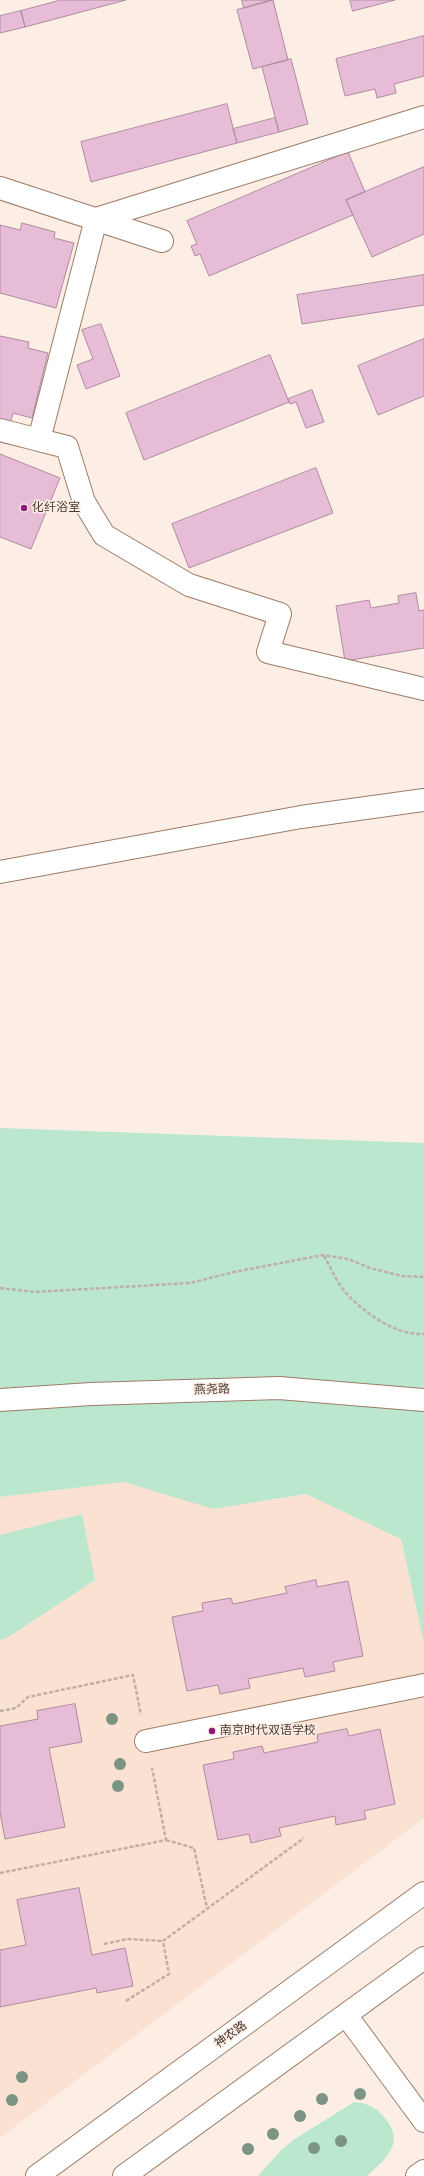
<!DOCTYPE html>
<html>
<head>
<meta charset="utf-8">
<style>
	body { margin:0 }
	canvas { display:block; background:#fceee5 }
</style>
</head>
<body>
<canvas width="424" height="2176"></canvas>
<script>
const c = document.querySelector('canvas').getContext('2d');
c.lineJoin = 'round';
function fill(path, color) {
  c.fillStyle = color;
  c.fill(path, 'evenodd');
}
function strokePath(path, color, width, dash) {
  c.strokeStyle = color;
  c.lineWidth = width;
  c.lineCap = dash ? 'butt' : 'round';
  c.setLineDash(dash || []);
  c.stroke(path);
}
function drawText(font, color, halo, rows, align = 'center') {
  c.font = font + ' "DM Sans","Noto Sans SC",sans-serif';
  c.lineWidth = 3;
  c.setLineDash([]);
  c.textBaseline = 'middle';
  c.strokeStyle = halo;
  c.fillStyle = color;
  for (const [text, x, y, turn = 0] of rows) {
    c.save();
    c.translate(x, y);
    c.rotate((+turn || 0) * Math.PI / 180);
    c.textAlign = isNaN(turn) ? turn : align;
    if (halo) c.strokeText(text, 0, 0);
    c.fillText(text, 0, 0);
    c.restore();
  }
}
fill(new Path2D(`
	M124 1482 214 1509 306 1494 401 1539 424 1643V1818L0 2138V1497Z`), '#fbe1d2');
fill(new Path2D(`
	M0 1128 424 1143V1643L401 1539 306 1494 213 1509 124 1482 0 1497Z
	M82 1514 95 1580 7 1638 0 1640V1535Z
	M354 2102C366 2103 376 2107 384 2117 406 2142 387 2158 367 2176H258L281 2150 293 2140Z`), '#bce7cf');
const building = new Path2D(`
	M61 0H126L25 27 21 11Z
	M242 0H273L244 8Z
	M273 0 288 60 253 69 237 10Z
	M350 0H395L353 11Z
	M21 11 25 27 0 33V16Z
	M424 36V76L394 84 396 93 377 98 375 89 345 96 336 59Z
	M291 59 308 124 279 132 262 67Z
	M227 104 237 143 91 182 81 142Z
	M275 118 279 132 237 143 233 129Z
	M348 152 365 192 346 200 353 215 209 276 200 254 195 256 191 246 197 244 187 221Z
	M424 167V234L372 257 346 200Z
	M22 223 55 232 54 238 74 243 56 308 0 293V225L20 230Z
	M424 275V305L302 324 297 295Z
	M101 324 120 376 86 389 77 365 93 359 82 330Z
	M0 336 29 342 28 348 48 353 32 418 13 413 11 421 0 419Z
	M424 339V396L378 415 358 366Z
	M270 355 289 402 144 460 126 413Z
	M312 390 324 422 306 428 296 402 290 404 288 399Z
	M0 454 60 478 31 549 0 537Z
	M316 468 333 513 189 568 172 524Z
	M416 593 419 611 424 610V648L345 661 336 606 369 600 371 608 399 603 398 596Z
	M316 1580 317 1587 348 1581 363 1656 333 1662 335 1671 305 1677 303 1668 248 1679 250 1688 220 1694 218 1685 187 1691 172 1617 203 1611 202 1603 231 1598 233 1604 287 1593 285 1587Z
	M75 1704 82 1742 49 1748 65 1827 5 1839 0 1812V1726L38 1719 37 1711Z
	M347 1729 349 1736 380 1729 395 1804 364 1811 366 1819 336 1825 335 1816 279 1828 281 1836 251 1843 249 1834 218 1840 203 1765 234 1759 233 1752 262 1746 264 1753 318 1742 317 1735Z
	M79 1888 92 1955 125 1948 133 1986 97 1993 96 1988 0 2007V1950L26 1945 17 1900Z`);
fill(building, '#e7bcd6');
strokePath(building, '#ae8ca0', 1);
const minor = new Path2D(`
	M0 188 162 241
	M0 430 39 440 96 219 424 117
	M39 440 67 447 84 502 104 535 189 585 280 614 268 652 424 689
	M0 872 301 817 424 800
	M0 1400 91 1394 279 1388 424 1400
	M146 1741 424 1685
	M346 2015 424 2121
	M37 2176 424 1893
	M124 2176 424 1958
	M417 2176 424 2171`);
strokePath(minor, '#9c7c68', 24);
strokePath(new Path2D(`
	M324 1256C331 1268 337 1283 346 1293 364 1313 397 1336 424 1334
	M0 1288 35 1292 190 1283 234 1272 323 1255 348 1259 370 1268 402 1276 424 1277
	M0 1711 16 1708 28 1697 133 1675 141 1715
	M166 1840 194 1848 207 1908
	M0 1873 166 1840 152 1768
	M104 1944 127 1939 163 1941
	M126 2001 169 1974 163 1941 304 1838`), '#beb0a8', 2.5, [4, 2]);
strokePath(minor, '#fff', 22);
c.fillStyle = '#7b9483';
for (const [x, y] of [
	[112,1719],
	[120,1764],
	[118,1786],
	[22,2077],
	[360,2094],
	[322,2099],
	[12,2100],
	[300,2116],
	[273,2134],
	[341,2141],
	[314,2148],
	[248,2149]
]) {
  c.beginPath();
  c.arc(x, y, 6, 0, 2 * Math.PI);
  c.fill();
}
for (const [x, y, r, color] of [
	[24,508,4,"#901877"],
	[212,1731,4,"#901877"]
]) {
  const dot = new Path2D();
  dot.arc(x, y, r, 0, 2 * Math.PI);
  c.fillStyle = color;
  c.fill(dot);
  strokePath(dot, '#fceee5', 1.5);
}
drawText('12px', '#473931', '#fceee5', [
	["化纤浴室",32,508],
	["南京时代双语学校",220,1731]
], 'left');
drawText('12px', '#473931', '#fceee5', [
	["燕尧路",212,1390,-2],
	["神农路",231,2035,-36]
]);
</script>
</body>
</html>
